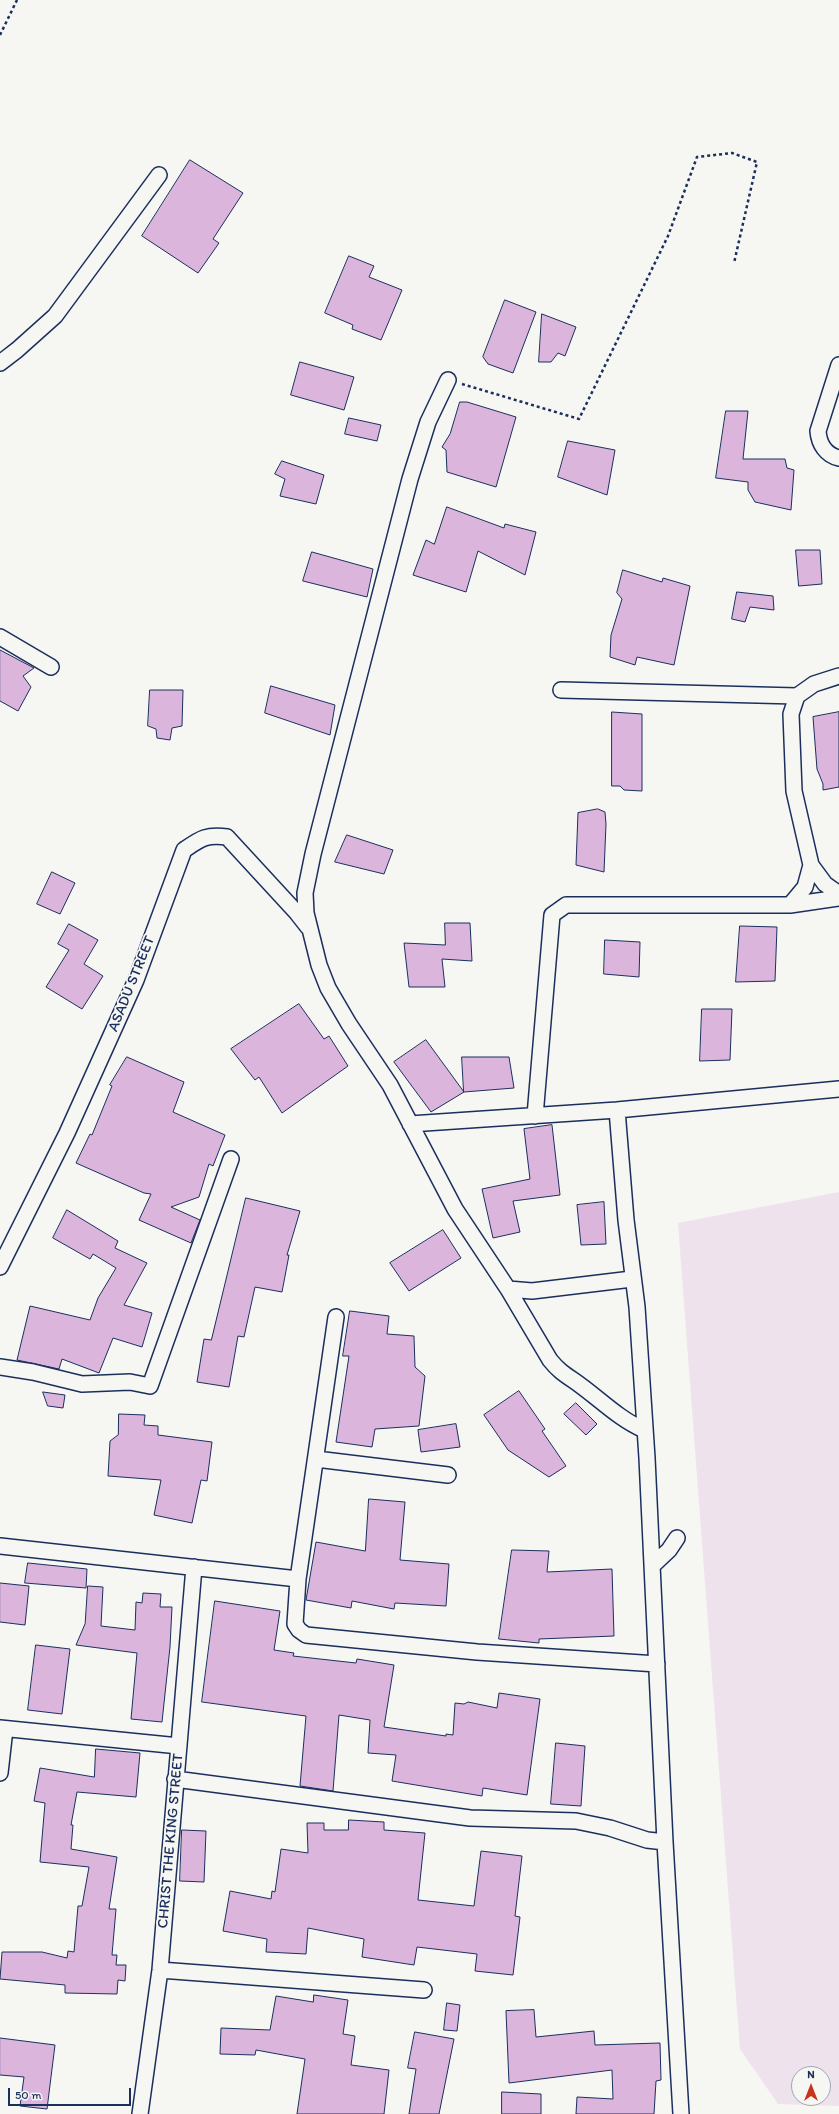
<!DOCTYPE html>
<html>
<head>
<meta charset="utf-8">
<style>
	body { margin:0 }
	#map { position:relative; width:839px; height:2114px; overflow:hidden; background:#f6f6f2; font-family:Itim,sans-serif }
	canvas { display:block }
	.north { position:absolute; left:791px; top:2066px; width:40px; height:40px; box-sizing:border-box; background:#f6f6f2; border:1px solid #9ea6b7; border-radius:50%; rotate:0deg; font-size:11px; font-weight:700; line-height:16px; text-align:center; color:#1b2f5e }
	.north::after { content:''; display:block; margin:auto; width:14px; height:18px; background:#c8321e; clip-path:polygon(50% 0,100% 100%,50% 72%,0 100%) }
	.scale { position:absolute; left:8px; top:2088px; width:123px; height:18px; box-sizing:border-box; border:2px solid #1b2f5e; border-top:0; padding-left:5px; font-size:12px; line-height:14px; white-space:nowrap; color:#1b2f5e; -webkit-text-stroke:3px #f6f6f2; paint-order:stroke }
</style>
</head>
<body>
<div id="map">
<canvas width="839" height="2114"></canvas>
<div class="north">N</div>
<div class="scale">50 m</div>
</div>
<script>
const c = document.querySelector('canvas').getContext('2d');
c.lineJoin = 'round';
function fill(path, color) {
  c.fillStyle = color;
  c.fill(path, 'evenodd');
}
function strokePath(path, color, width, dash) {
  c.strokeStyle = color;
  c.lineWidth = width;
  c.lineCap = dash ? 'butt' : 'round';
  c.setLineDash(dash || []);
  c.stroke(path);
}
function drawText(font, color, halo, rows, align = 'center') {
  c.font = font + ' Itim,sans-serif';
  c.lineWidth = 3.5;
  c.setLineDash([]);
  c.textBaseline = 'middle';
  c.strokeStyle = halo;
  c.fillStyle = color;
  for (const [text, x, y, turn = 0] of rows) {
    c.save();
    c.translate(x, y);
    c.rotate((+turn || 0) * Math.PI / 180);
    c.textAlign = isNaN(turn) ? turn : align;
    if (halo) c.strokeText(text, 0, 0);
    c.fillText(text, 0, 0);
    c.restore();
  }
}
fill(new Path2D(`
	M839 1192V2106L778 2104 740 2049 678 1223ZM799 2074H823V2098H799Z`), '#eee2ec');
const building = new Path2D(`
	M190 160 243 193 213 239 219 243 198 273 142 236Z
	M349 256 374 266 369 277 402 290 381 340 352 329 353 325 325 313Z
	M505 300 536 312 513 373 488 364 483 357Z
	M542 314 576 327 565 356 558 353 551 362H539Z
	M300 362 354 377 344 410 291 395Z
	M460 402H467L516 417 496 487 447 472 446 450 442 447 450 434Z
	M726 411H748L743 459H785L787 468 794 470 791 510 755 502 748 490V482L716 478Z
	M349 418 381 425 377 441 345 434Z
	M568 441 615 450 607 495 558 477Z
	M282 461 324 475 316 504 280 496 285 479 275 474Z
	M447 507 504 528 505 524 536 532 525 575 478 551 466 592 413 575 426 540 434 544Z
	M796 550H820L822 584 799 586Z
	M312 552 373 569 367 597 303 581Z
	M623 570 662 582 663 578 690 586 674 665 637 657 635 665 610 657 611 635 622 599 617 593Z
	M737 592 773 596 774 610 750 607 745 622 732 619Z
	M0 650 34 668 23 676 31 687 18 711 0 701Z
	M271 686 335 705 330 735 265 713Z
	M150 690H183L182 726 172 728 170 740 157 738 156 729 148 726Z
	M612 712 642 714V791L624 790 620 786H612Z
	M839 712V787L823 790V784L817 769 813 717Z
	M598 809 605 812 606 824 604 872 576 865 578 813Z
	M347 835 393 850 384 874 335 862Z
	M52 872 75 883 60 914 37 904Z
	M445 923H470L472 961 442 959 445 987H409L404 943 445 945Z
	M69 924 98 940 84 964 103 976 82 1009 46 987 69 950 58 944Z
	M740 926 777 927 775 981 736 982Z
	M605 940 640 942 639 977 604 974Z
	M299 1004 324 1039 329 1036 348 1066 282 1113 259 1077 255 1080 231 1049Z
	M702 1009H732L730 1060 700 1061Z
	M426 1040 464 1092 431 1112 394 1062Z
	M127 1057 184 1082 173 1112 225 1135 213 1166 209 1164 199 1197 171 1207 200 1220 191 1243 139 1220 151 1194 144 1193 76 1163 90 1134 92 1135 112 1086 110 1085Z
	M462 1057H509L514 1088 464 1092Z
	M552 1125 560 1195 513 1201 520 1232 493 1238 482 1189 530 1179 524 1129Z
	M246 1198 300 1211 287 1255H289L282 1292 255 1287 244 1337 238 1336 229 1387 197 1382 204 1339 211 1340Z
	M604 1202 606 1244 581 1245 577 1205Z
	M67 1210 118 1241 115 1248 147 1263 124 1305 152 1313 142 1347 113 1338 99 1373 62 1359 59 1369 17 1360 30 1306 90 1320 98 1298 116 1268 93 1254 90 1259 53 1238Z
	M443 1230 461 1258 409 1291 390 1263Z
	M350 1311 389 1316 387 1334 414 1336 415 1367 425 1376 419 1426 375 1429 372 1447 336 1442 349 1356H343Z
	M519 1391 545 1429 542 1431 566 1466 549 1477 508 1450 484 1415Z
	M43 1392 65 1395 63 1408 48 1406Z
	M576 1403 597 1424 586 1435 564 1414Z
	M119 1414 145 1415 144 1425 158 1426V1435L212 1442 207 1481 201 1480 192 1523 154 1515 161 1480 108 1476 110 1441 118 1435Z
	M456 1424 460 1447 421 1452 418 1430Z
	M369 1499 405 1502 400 1560 449 1564 446 1606 395 1603 394 1609 352 1601 351 1608 306 1600 316 1542 365 1551Z
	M512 1550 549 1551 547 1572 612 1569 614 1636 539 1639V1643L499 1639Z
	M28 1563 87 1569 86 1588 25 1583Z
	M0 1583 29 1586 25 1625 0 1622Z
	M88 1586 103 1587 101 1626 135 1630 136 1602 142 1603 143 1593 161 1594 160 1607H172L170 1647 162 1722 131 1719 137 1653 76 1645 85 1624Z
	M215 1601 280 1611 274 1650 294 1653 293 1656 356 1663 357 1659 394 1665 384 1727 446 1736V1734L453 1735 455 1703 464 1704 468 1702 497 1708 499 1693 540 1699 527 1795 483 1788 482 1796 392 1781 396 1755 368 1753 370 1720 339 1715 333 1791 300 1786 306 1716 202 1702Z
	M36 1645 70 1649 62 1714 28 1710Z
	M556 1743 585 1746 581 1806 551 1804Z
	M96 1749 140 1753 136 1797 77 1792 71 1825H73L71 1849 117 1857 109 1909H116L112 1955H117L116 1965H126L125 1981 118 1980 117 1994 65 1993V1985L0 1979 2 1952H42L67 1958 68 1951 74 1952 78 1906H82L89 1867 40 1862 45 1803 34 1801 40 1768 94 1777Z
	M349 1820 384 1822V1830L425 1833 418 1900 474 1906 481 1851 522 1856 515 1916 520 1917 513 1975 475 1971 477 1954 417 1947 414 1965 362 1957 364 1939 308 1928 306 1954 266 1952 267 1939 223 1931 230 1891 271 1899 272 1891 275 1892 281 1849 308 1853 307 1823H324V1830H348Z
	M182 1830 206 1831 204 1882 180 1881Z
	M314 1995 348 2000 343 2034 355 2036 351 2065 389 2070 384 2114H297L305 2059 256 2050 255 2055 220 2054 221 2028 270 2030 276 1996 313 2002Z
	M447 2003 460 2005 457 2031 444 2030Z
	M534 2010 536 2037 594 2031 595 2045 660 2043 661 2080 656 2081 654 2114H576L577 2097 613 2099 612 2070 509 2083 506 2011Z
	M415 2032 454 2039 439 2114H409L416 2069 408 2068Z
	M0 2038 55 2045 47 2109 20 2106 24 2077 0 2075Z
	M502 2092 541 2094V2114H502Z`);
fill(building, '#dcb5dd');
strokePath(building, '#1b2f5e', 1);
const minor = new Path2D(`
	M0 363 17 350 55 316 159 175
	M839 365 818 431C819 444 826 455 839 458
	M448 380 428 422 410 479 313 854 305 893 306 913 319 965 328 988 349 1024 390 1085 455 1209 508 1289 550 1360C558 1370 564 1374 573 1380 598 1397 617 1418 644 1430
	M0 637 51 667
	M561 690 797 696
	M811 865 825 884 839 894
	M790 905 805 887 811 865 794 791 791 714 797 696 814 684 839 676
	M617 1110 626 1220 637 1307 647 1458 665 1842 681 2114
	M535 1116 552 915 566 905H790L839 898
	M410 1124 617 1110 839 1089
	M0 1267 67 1133 136 980 184 850C200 839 206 834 227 837L297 913 308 927
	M508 1289 532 1291 632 1279
	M336 1317 298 1579 295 1624 299 1630 306 1635 477 1652 657 1664
	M0 1367 33 1372 82 1384 130 1382 150 1386 231 1159
	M316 1459 448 1475
	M0 1546 298 1579
	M652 1566 669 1550 677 1538
	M0 1728 179 1746
	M0 1773 5 1729
	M175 1779 470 1818 576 1821 610 1828 647 1840 665 1842
	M160 1970 424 1990
	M140 2114 160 1970 194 1567`);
strokePath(minor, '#1b2f5e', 18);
strokePath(new Path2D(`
	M0 35 17 0
	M462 384 579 419 668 236 697 157 732 153 757 162 734 263`), '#1b2f5e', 2.5, [3, 3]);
strokePath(minor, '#f6f6f2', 15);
drawText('15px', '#1b2f5e', '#f6f6f2', [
	["ASADU STREET",132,984,-68],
	["CHRIST THE KING STREET",171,1841,-85]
]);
</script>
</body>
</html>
